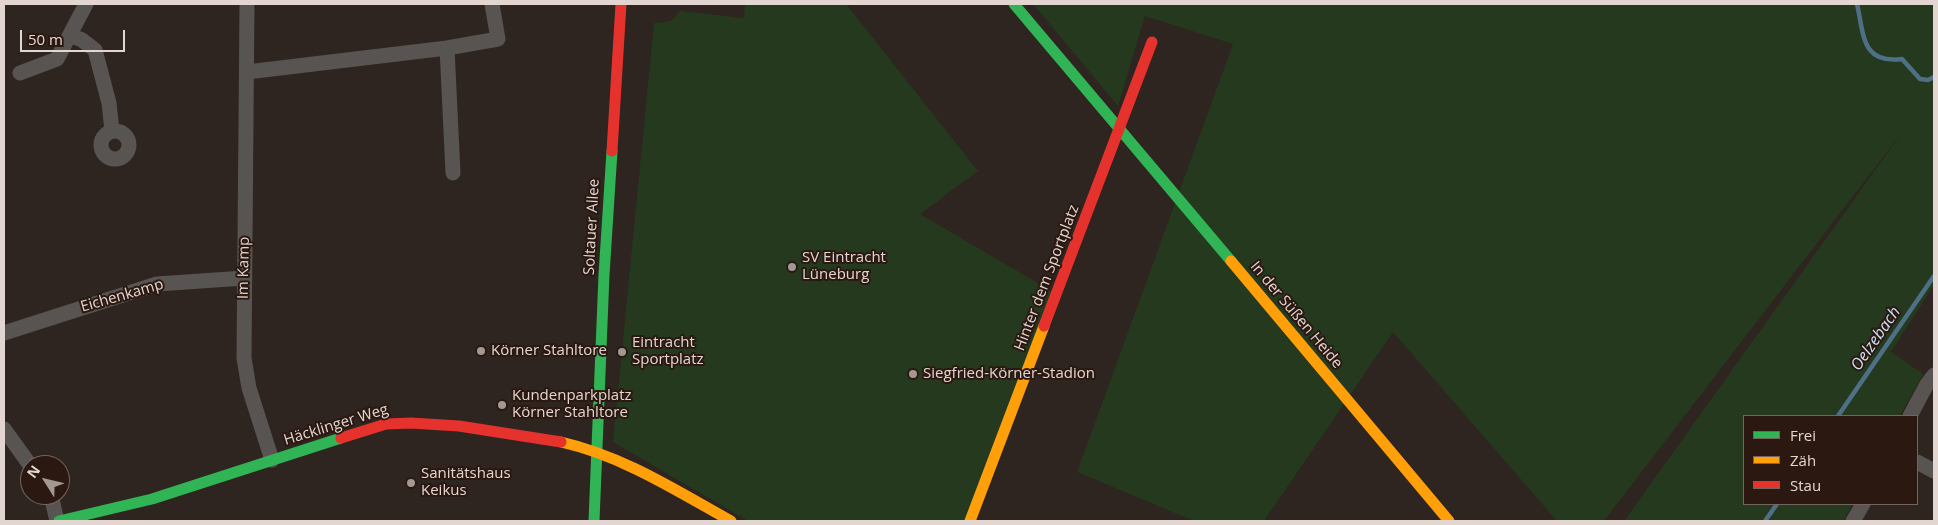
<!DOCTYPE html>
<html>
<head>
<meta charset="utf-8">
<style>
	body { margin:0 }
	#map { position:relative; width:1938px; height:525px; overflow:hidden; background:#2e2420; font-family:"Open Sans",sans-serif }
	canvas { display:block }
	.frame { position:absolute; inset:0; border:5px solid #e3d6d1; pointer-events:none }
	.legend { position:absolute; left:1743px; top:415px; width:175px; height:90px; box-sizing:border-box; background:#2a1811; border:1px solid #74645e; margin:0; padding:6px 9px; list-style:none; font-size:15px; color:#e3d6d1 }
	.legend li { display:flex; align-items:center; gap:10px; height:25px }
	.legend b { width:25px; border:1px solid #74645e }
	.north { position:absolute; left:20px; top:455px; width:50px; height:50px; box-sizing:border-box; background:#2a1811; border:1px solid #74645e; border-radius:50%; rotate:306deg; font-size:14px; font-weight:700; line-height:20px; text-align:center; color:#e3d6d1 }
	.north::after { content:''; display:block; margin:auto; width:18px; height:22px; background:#a49893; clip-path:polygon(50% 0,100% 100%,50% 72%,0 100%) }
	.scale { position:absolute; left:20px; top:30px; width:105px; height:22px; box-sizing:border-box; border:2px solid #e3d6d1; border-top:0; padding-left:6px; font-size:15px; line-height:18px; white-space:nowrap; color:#e3d6d1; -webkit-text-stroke:4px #2a1811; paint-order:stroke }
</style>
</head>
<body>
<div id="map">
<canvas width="1938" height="525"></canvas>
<div class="frame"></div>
<ul class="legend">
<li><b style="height:6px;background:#30b455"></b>Frei</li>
<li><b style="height:6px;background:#ff9f0a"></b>Zäh</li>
<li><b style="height:6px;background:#e5322d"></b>Stau</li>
</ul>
<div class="north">N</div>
<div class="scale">50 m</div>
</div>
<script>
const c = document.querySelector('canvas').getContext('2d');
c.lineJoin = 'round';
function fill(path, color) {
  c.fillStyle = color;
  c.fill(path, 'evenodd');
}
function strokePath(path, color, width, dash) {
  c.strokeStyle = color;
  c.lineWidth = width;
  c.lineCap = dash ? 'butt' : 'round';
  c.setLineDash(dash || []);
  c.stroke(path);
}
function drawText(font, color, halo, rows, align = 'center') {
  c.font = font + ' "Open Sans",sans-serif';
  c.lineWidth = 4;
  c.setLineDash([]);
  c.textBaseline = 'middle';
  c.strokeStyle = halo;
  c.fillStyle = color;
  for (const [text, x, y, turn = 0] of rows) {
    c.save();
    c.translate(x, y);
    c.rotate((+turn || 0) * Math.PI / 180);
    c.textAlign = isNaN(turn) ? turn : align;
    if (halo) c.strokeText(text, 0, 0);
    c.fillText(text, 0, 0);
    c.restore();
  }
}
fill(new Path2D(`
	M745 4H846L978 171 920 214 1053 292 965 521H748L613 442 654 23 671 21 680 11 744 18Z
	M1033 4H1934V285L1891 352 1923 374 1900 416H1744V504H1853L1843 521H1624L1903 131 1604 521H1557L1393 332 1264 521H1194L1077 472 1233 44 1145 16 1118 106Z`), '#25391f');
strokePath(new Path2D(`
	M1857 4C1864 34 1861 64 1902 59L1920 79 1928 80 1934 77
	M1838 416 1934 276
	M1765 521 1777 504`), '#4e7087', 4.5);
strokePath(new Path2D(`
	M247 4 244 358 249 388 272 460
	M70 35 82 40 95 50 109 103 112 131
	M447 48 453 173
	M247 72 447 48 498 39 492 4
	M20 73 57 59 86 4
	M101 145a14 14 0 1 1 28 0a14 14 0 1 1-28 0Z
	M4 333 157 284 244 278
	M1910 416 1927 384 1934 375
	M4 429 30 465
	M1917 462 1934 471
	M51 495 57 521
	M1853 521 1863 504`), '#585452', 15);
strokePath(new Path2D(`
	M1014 4 1231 261
	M59 521 152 499 341 438
	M594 521 604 275 612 151`), '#30b455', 11);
strokePath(new Path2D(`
	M1231 261 1449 521
	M561 442C623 456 677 491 731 521
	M970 521 1044 326`), '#ff9f0a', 11);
strokePath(new Path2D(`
	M612 151 621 4
	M1044 326 1152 42
	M341 438 386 424 411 423 459 426 561 442`), '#e5322d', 11);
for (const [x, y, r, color] of [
	[792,267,5,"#a49893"],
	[481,351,5,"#a49893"],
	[622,352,5,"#a49893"],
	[913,374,5,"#a49893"],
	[502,405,5,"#a49893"],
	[411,483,5,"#a49893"]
]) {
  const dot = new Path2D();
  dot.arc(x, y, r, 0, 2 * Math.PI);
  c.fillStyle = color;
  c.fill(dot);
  strokePath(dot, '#2a1811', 2);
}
drawText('15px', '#e3d6d1', '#2a1811', [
	["Soltauer Allee",592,227,-87],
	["Im Kamp",244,268,-89],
	["Hinter dem Sportplatz",1047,278,-69],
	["Eichenkamp",122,296,-16],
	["In der Süßen Heide",1296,315,50],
	["Häcklinger Weg",336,425,-17]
]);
drawText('15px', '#e3d6d1', '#2a1811', [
	["SV Eintracht",802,258],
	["Lüneburg",802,275],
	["Eintracht",632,343],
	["Sportplatz",632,360],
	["Körner Stahltore",491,351],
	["Siegfried-Körner-Stadion",923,374],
	["Kundenparkplatz",512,396],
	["Körner Stahltore",512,413],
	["Sanitätshaus",421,474],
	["Keikus",421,491]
], 'left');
drawText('italic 16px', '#cbe3f5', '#2a1811', [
	["Oelzebach",1876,339,-55]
]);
</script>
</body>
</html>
